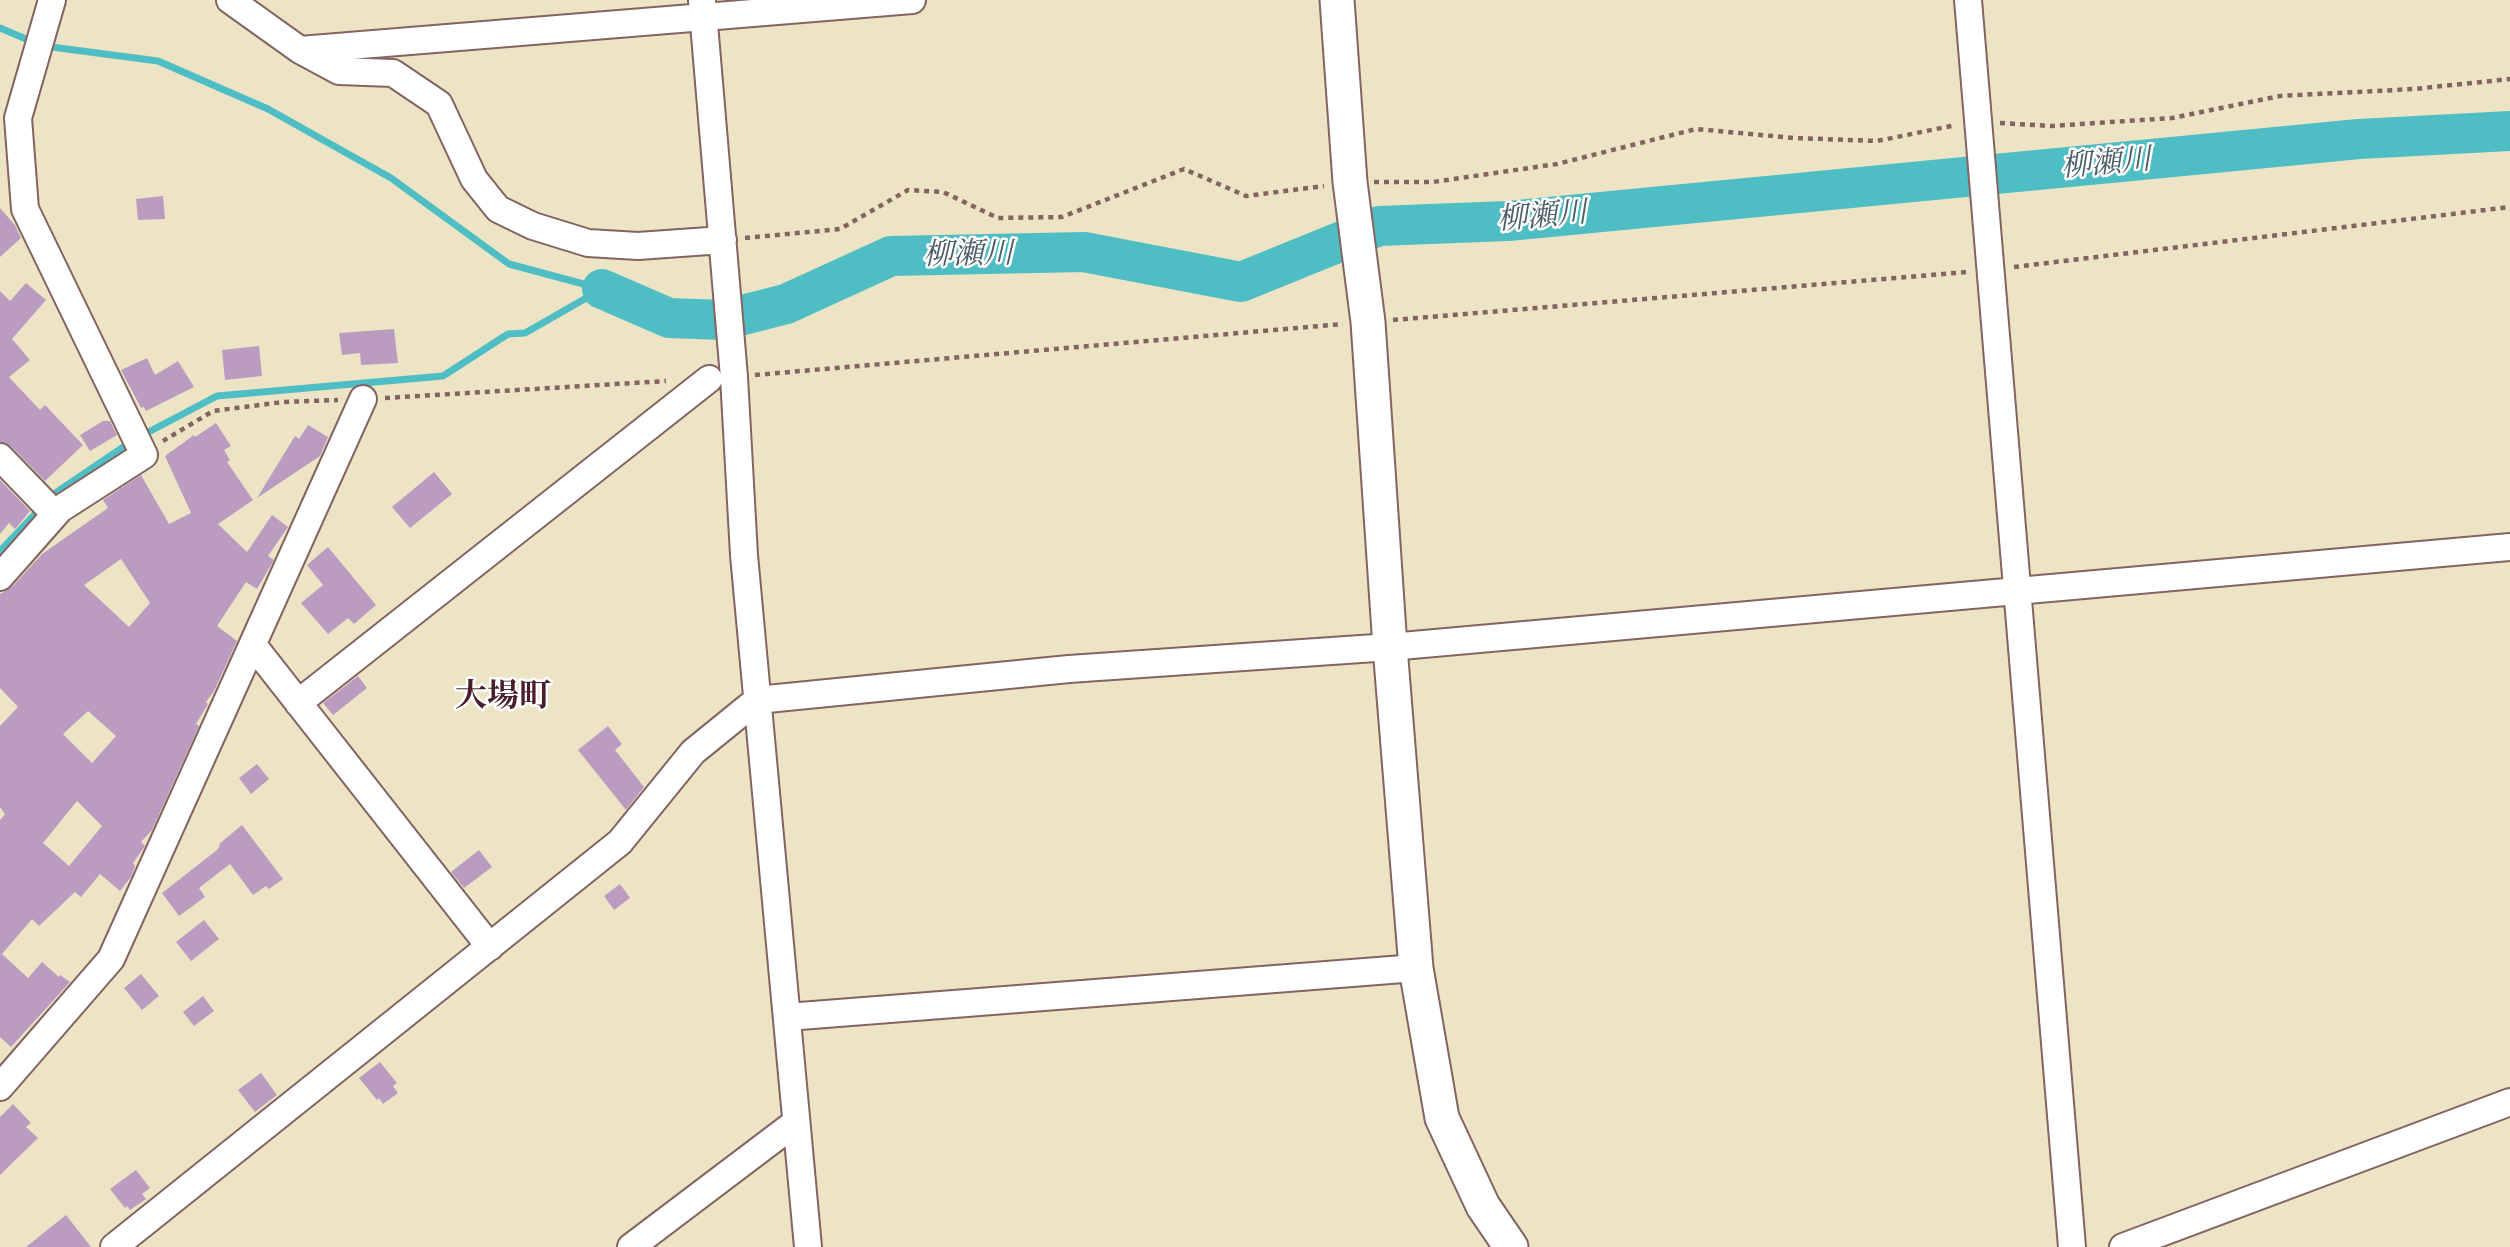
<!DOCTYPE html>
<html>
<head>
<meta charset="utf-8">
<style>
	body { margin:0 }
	canvas { display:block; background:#ece4c5 }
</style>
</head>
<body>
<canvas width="2510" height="1247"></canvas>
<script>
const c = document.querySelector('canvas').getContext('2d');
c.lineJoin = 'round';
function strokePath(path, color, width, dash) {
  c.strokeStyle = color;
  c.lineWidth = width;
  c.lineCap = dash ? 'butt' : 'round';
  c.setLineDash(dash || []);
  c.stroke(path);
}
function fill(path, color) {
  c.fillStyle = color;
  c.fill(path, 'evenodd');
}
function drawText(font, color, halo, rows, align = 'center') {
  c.font = font + ' "EB Garamond","Noto Serif JP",serif';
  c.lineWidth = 5;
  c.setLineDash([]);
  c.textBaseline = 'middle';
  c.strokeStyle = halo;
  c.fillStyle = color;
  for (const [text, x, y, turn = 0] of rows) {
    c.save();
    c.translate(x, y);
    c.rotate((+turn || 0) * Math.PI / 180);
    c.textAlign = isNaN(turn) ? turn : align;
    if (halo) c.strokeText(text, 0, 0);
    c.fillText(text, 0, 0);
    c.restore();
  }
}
strokePath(new Path2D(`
	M0 28 33 42
	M44 46 158 61 268 109 391 178 509 264 602 289
	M141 436 217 396 443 376 508 334 525 333 602 289
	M49 500 57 492 131 442
	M0 551 41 508`), '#4fbec4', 7);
strokePath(new Path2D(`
	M602 289 669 318 723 320 786 304 891 256 1084 252 1241 282 1379 226 1508 221 2359 139 2510 131`), '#4fbec4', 40);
fill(new Path2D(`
	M163 196 165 219 138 220 136 199Z
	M0 208 15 225 21 238 0 257Z
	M26 283 46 300 12 339 30 360 9 377 40 410 45 405 83 445 45 481 11 446 0 442V291L10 301Z
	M394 329 398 363 361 365 360 353 342 355 339 333Z
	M259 346 262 376 225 380 222 350Z
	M147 358 155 375 178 361 194 387 146 411 144 407 141 408 121 370Z
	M103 421H110L117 435 90 451 80 435Z
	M216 423 231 446 224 450 230 460 227 462 253 500 218 524 247 552 272 515 288 527 268 556 274 560 257 589 246 582 217 626 237 641 214 691 206 702 208 704 196 724 199 726 152 830 141 842 145 846 133 863 135 866 131 877 120 891 100 874 81 897 75 892 39 926 32 919 2 954 28 978 42 962 59 977 60 975 70 982 11 1047 0 1037V820L5 814 0 807V726L18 707 0 688V594L12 587 42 554 108 508 103 500 141 475 169 524 191 513 165 456 194 435 195 437ZM121 559 150 603 129 627 84 585ZM88 711 116 736 92 763 63 734ZM77 801 102 826 69 866 43 843Z
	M308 425 328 437 320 456 257 498 295 436 299 439Z
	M434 472 452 494 410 528 392 507Z
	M0 480 30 511 15 529 9 523 0 534Z
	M328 547 376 605 354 624 348 618 328 634 301 603 323 585 307 565Z
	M358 676 367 688 333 715 323 703Z
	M608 726 622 744 615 750 644 787 626 810 578 750Z
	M257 764 269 779 251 794 239 778Z
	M242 825 283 879 269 889 266 886 253 895 230 864 199 888 205 897 179 916 162 893 217 850 220 845 219 844Z
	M479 850 492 867 464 888 451 872Z
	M620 884 630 898 614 910 604 896Z
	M204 920 219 939 191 961 176 942Z
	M141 974 159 996 142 1010 124 988Z
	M203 996 214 1011 194 1026 183 1012Z
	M380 1062 397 1083 393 1086 398 1093 383 1104 379 1098 377 1100 359 1078Z
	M261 1073 277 1095 255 1112 238 1090Z
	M13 1104 31 1123 26 1127 38 1138 0 1175V1117Z
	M136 1170 150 1188 142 1194 146 1199 130 1210 127 1206 125 1208 110 1189Z
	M66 1215 91 1247H26Z`), '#bb9cc1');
const minor = new Path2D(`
	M230 0 300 50 339 71 393 73 439 104 474 179 498 209 533 226 588 243 638 246 723 240
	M702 0 734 377 744 555 808 1247
	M1968 0 2072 1247
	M300 50 912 0
	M0 457 55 514
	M0 577 60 509 144 455 25 209 18 118 52 0
	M253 645 490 947
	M298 703 709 379
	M787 1017 1416 968
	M0 1087 111 959 363 399
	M114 1247 620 842 693 752 757 700 1069 669 1390 647 2510 547
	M631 1247 795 1123
	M2123 1247 2510 1102`);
const tertiary = new Path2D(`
	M1337 0 1350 182 1368 322 1390 647 1416 968 1442 1118 1483 1206 1511 1247`);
strokePath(minor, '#836461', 30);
strokePath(tertiary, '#836461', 37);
strokePath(new Path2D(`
	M2000 123 2051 126 2172 118 2280 96 2414 89 2510 79
	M1374 182H1433L1557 164 1696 129 1794 138 1877 141 1956 125
	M745 238 840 229 908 190 943 192 998 218 1062 217 1184 169 1246 196 1324 186
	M2014 267 2510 207
	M1393 320 1967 272
	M755 375 1343 324
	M385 398 666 381
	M163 441 213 411 283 402 338 400`), '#836461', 4.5, [5, 5]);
strokePath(minor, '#fff', 26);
strokePath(tertiary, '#fff', 33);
drawText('italic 30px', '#4c5f68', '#fff', [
	["柳瀬川",2106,164,-5],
	["柳瀬川",1542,217,-5],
	["柳瀬川",968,255,-1]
]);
drawText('bold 32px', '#4a1f2b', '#fff', [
	["大場町",503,697]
]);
</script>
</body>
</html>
